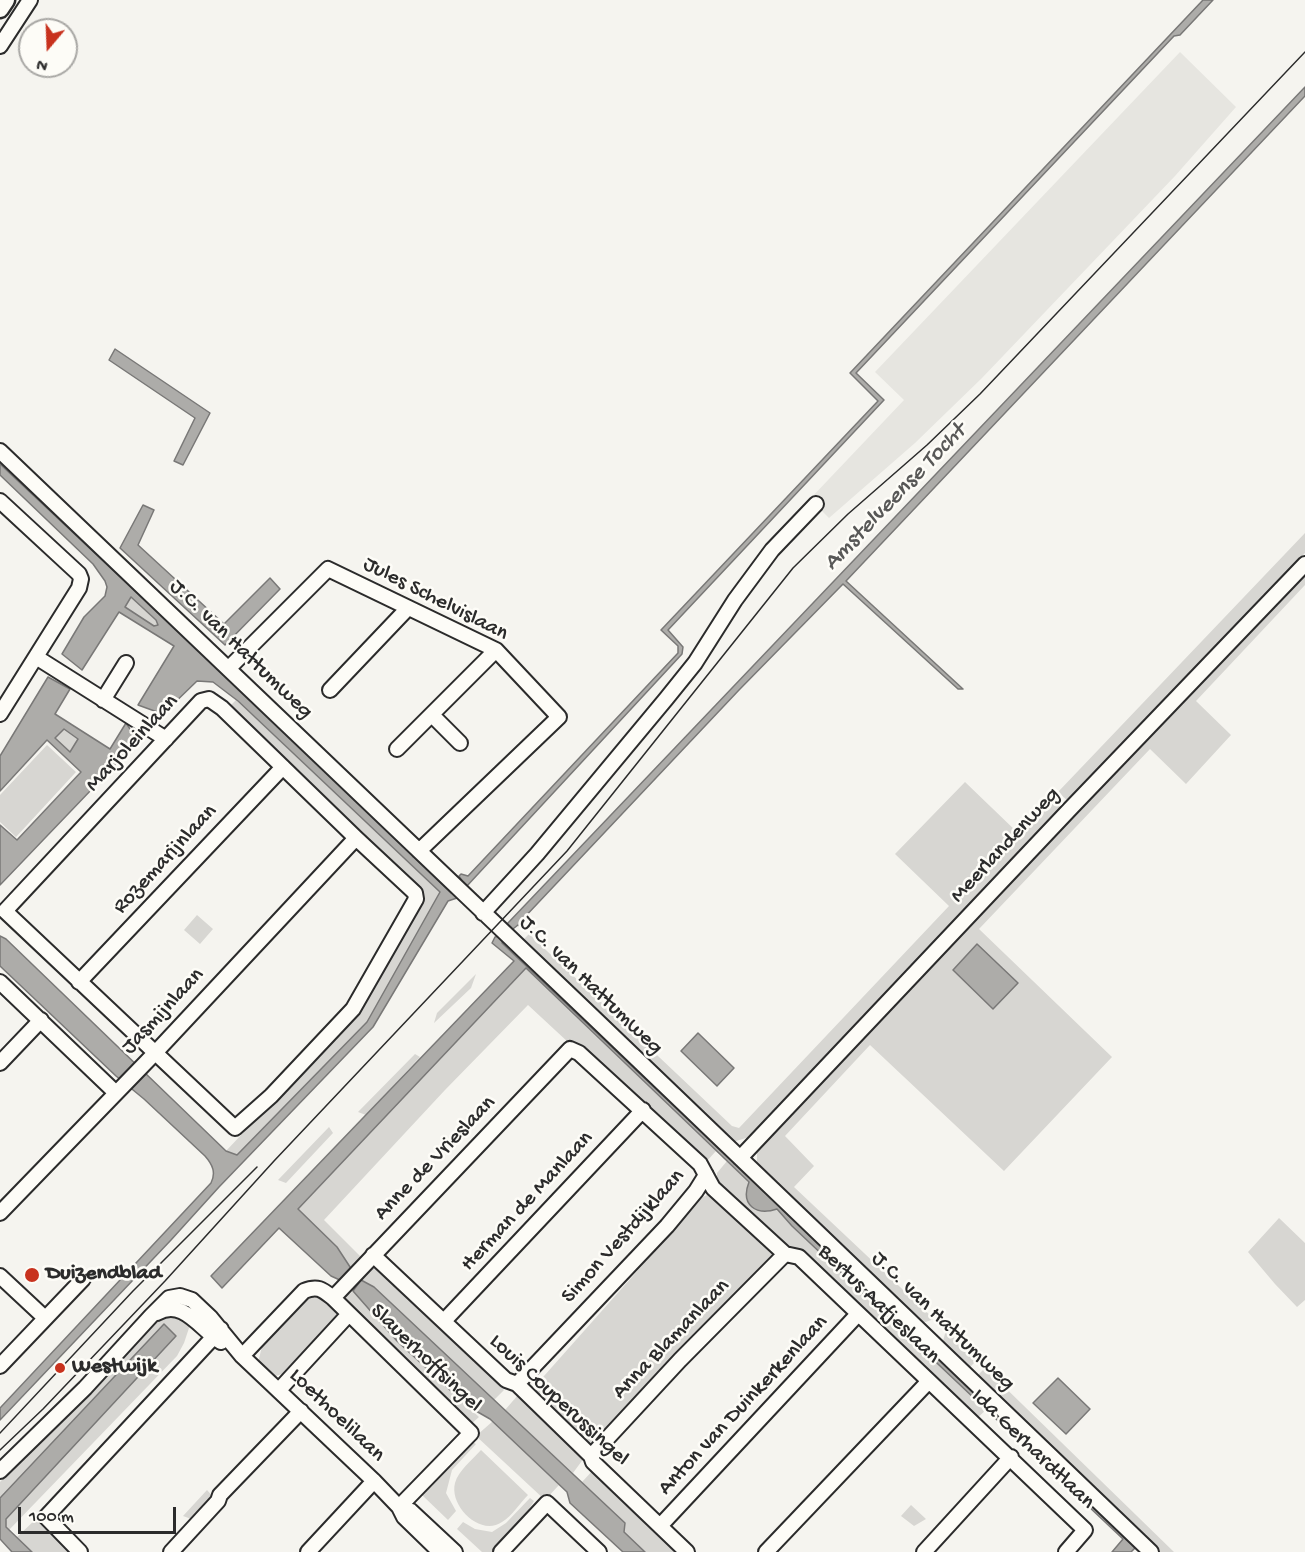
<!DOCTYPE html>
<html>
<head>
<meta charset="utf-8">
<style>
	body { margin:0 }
	#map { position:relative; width:1305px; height:1552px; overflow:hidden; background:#f5f4ef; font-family:"Gochi Hand",sans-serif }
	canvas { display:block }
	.north { position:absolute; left:18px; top:18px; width:60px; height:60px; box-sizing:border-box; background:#fdfcf7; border:2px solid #a9a8a5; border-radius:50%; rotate:199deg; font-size:16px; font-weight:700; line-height:24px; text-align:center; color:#2b2b2b }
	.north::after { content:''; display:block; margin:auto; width:21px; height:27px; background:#c8321e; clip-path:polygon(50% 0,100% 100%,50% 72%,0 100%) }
	.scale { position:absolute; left:18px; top:1507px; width:158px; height:27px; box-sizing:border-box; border:3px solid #2b2b2b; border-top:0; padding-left:8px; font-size:18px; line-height:21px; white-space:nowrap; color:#2b2b2b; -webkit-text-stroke:4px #fdfcf7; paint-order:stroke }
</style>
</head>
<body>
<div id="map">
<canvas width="1305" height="1552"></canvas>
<div class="north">N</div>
<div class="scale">100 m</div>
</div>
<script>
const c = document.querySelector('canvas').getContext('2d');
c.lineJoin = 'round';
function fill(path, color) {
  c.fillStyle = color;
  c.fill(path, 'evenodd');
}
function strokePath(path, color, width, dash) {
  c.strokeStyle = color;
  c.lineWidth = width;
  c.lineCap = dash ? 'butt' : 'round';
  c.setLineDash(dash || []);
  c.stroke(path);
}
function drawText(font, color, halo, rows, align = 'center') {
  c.font = font + ' "Gochi Hand",sans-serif';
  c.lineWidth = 5;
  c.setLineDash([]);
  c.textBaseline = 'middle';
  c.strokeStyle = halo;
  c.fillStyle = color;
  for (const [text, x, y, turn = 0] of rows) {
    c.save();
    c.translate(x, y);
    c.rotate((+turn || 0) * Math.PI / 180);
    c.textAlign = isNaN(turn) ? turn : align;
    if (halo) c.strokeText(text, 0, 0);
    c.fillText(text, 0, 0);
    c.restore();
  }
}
fill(new Path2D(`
	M1180 52 1236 107 1175 176 982 378 915 443 829 518 810 499 904 400 875 372Z`), '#e6e5e0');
fill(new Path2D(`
	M1305 533V553L1069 802 1058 792Z
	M1305 570V585L1196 701 1231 735 1186 784 1150 749 979 929 1112 1057 1004 1171 870 1045 785 1136 814 1166 794 1187 934 1319 920 1324 757 1165V1152L759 1144Z
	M131 597 156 620 158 625 154 626 125 607Z
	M236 700 440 892 367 1022 237 1155 226 1151 357 1012 421 901 227 709Z
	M64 729 79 739 70 752 55 738Z
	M47 745 76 772 16 837 0 822V795Z
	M965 782 1018 833 1051 799 1062 809 757 1130 749 1137 733 1142 520 943 529 934 732 1126 739 1128 949 906 895 854Z
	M197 915 213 929 200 944 184 930Z
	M526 968 716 1151 706 1162 589 1052 575 1043H569L528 1005 445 1090 324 1220 363 1259 352 1270 297 1210Z
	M476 974 471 988 434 1023 437 1013Z
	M415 1054 420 1057 366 1115 358 1112Z
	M329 1127 333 1133 286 1183 278 1180Z
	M727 1161 749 1183 747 1187 760 1212H767L777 1209 987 1409 975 1420 933 1381 929 1370 801 1252 788 1250 720 1186 717 1179V1173Z
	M707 1195 712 1196 775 1253 774 1259 594 1446 535 1393 536 1385 703 1197Z
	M1279 1218 1305 1243V1300L1297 1307 1275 1284 1248 1252Z
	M377 1266 504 1390 494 1400 374 1287 361 1280 368 1272Z
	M353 1291 397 1341 479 1417 469 1426 342 1300Z
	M319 1294 339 1316 291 1371 273 1377 258 1363 263 1342 305 1296Z
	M164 1313H180L191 1322 184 1343 177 1356 9 1530 6 1527V1519L176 1336 164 1325 0 1498V1482L150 1323Z
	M946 1330 977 1360 967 1370 942 1345Z
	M985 1368 1174 1552H1156L975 1378Z
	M518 1395 584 1458 573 1473 505 1410Z
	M493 1421 559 1485 545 1500 476 1436Z
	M471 1441 476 1444 452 1470 446 1493 456 1511 448 1520 422 1495Z
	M481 1450 528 1495C520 1503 512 1516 502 1522 480 1537 449 1506 455 1483 458 1471 472 1460 481 1450Z
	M595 1468 683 1552H645L624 1532 625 1523 582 1482Z
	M207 1490 216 1500 194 1520 183 1516Z
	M530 1498 534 1501 529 1509V1516L495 1552H482L457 1529 463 1522 475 1529 492 1532 506 1523Z
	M911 1505 926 1519 914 1526 901 1516Z
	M38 1517 73 1552H32L16 1538Z`), '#d7d6d2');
const water = new Path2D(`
	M1203 0H1213L1180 35 1174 36 856 373 884 400 668 630 683 647 682 654 466 887 461 885 462 881 459 876 461 874 468 876 678 653V646L661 630 878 401 850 373Z
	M1305 87V96L846 581 963 689H958L843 584 739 690 521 921 524 925 522 927 518 925 509 932 505 929 507 924Z
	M115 349 210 413 183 465 174 461 195 418 109 360Z
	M0 464 244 693 451 893 455 892 458 895 457 898 448 901 373 1027 219 1187 171 1240 0 1420V1408L211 1183C216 1173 213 1165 205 1156L144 1099 116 1076 0 966V936L6 939 226 1151 237 1155 367 1022 440 892 238 701 213 682 197 681 165 712 160 713 138 705 174 646 119 612 82 670 62 654 84 617 105 596 107 587 105 581 93 564 0 475ZM131 597 156 620 158 625 154 626 125 607Z
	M143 505 154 510 138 545 224 624 270 578 280 589 225 645 120 548Z
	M48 677 70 689 55 714 110 749 126 723 138 741 0 885V825L17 840 81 772 47 740 0 791V756ZM64 729 78 739 70 752 55 738Z
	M499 936 503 940 502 943 1137 1546 1131 1552H1112L1123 1539 792 1226 777 1209C756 1216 740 1205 749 1182L526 968 298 1209 337 1247 352 1270 342 1281 331 1276 279 1228 222 1288 211 1276 514 961 492 943 495 937Z
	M977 944 1018 983 993 1009 953 970Z
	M698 1033 734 1068 717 1086 681 1051Z
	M361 1280 374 1287 625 1523 624 1532 645 1552H623L570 1503 567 1492 490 1419 476 1411 463 1402 397 1341 353 1291Z
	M164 1324 176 1336 6 1519V1527L32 1552H12L0 1539V1498Z
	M1058 1378 1090 1409 1066 1434 1033 1403Z`);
fill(water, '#adaca9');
strokePath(water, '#797877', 1.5);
const minor = new Path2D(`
	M0 46 30 0
	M0 451C386 816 767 1185 1151 1552
	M0 501 79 574 81 579 79 588 0 714
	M36 657 166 739
	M229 668 328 569 496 650 559 717 419 851
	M330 690 408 608
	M209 699 222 708 356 838 415 893 416 899 353 1009 271 1096 235 1128 5 911 201 701Z
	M103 700 126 663
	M432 715 460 743
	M397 749 496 650
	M483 913 537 854 666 699 695 663 735 600 772 550 816 504
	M0 982 116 1093
	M79 982 283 767
	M0 1063 41 1020
	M740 1158 1070 809 1305 564
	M0 1213 155 1053 356 838
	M373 1255 506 1380 517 1384 591 1456 593 1462 687 1552
	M0 1276 45 1318
	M333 1298 570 1049 579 1053 700 1164 713 1188 785 1254 799 1257 929 1381 766 1552
	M157 1313C183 1298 200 1329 221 1342
	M444 1321 643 1110
	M242 1356 304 1291C318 1285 323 1290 333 1298L471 1433 399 1507
	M0 1366 83 1279
	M929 1381 1085 1530 1066 1552
	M517 1384 667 1226 696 1191 706 1175
	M279 1390 349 1314
	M591 1456 680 1360 785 1254
	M0 1471 85 1388 151 1316 169 1298 180 1296 192 1300 210 1317 242 1356 374 1481 399 1507 404 1517 440 1552
	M399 1507 411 1511 455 1552
	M660 1526 858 1314
	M80 1552 46 1517 221 1329
	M171 1552 218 1501 220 1495 301 1411
	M308 1552 374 1481
	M501 1552 547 1503 599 1552
	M924 1552 1011 1457`);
const major = new Path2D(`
	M0 9 6 0`);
strokePath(minor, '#2b2b2b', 18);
strokePath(major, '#2b2b2b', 21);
strokePath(minor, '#fdfcf7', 14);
strokePath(major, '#fdfcf7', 16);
strokePath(new Path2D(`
	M0 1433 133 1291 257 1167
	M0 1450 43 1409 165 1281 274 1161 567 851 793 568 848 514 927 445 980 394 1305 52`), '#2b2b2b', 1.5);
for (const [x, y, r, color] of [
	[32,1275,8,"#c8321e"],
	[60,1368,6,"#c8321e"]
]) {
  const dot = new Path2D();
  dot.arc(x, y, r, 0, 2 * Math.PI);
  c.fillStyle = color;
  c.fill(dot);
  strokePath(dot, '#fdfcf7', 2);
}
drawText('22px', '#2b2b2b', '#fdfcf7', [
	["Jules Schelvislaan",435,600,27],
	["J.C. van Hattumweg",240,650,44],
	["Marjoleinlaan",133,744,-47],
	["Meerlandenweg",1006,846,-47],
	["Rozemarijnlaan",166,860,-47],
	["J.C. van Hattumweg",590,986,44],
	["Jasmijnlaan",164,1012,-47],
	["Anne de Vrieslaan",436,1159,-46],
	["Herman de Manlaan",528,1202,-47],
	["Simon Vestdijklaan",624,1237,-48],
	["Bertus Aafjeslaan",878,1305,44],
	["J.C. van Hattumweg",942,1322,44],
	["Anna Blamanlaan",672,1340,-46],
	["Slauerhoffsingel",425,1359,44],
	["Louis Couperussingel",558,1401,43],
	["Anton van Duinkerkenlaan",744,1406,-47],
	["Loethoelilaan",336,1416,44],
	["Ida Gerhardtlaan",1032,1450,44]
]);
drawText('bold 22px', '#2b2b2b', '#fdfcf7', [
	["Duizendblad",46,1275],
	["Westwijk",72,1368]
], 'left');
drawText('italic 24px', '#585857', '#fdfcf7', [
	["Amstelveense Tocht",896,498,-46]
]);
</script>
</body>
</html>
